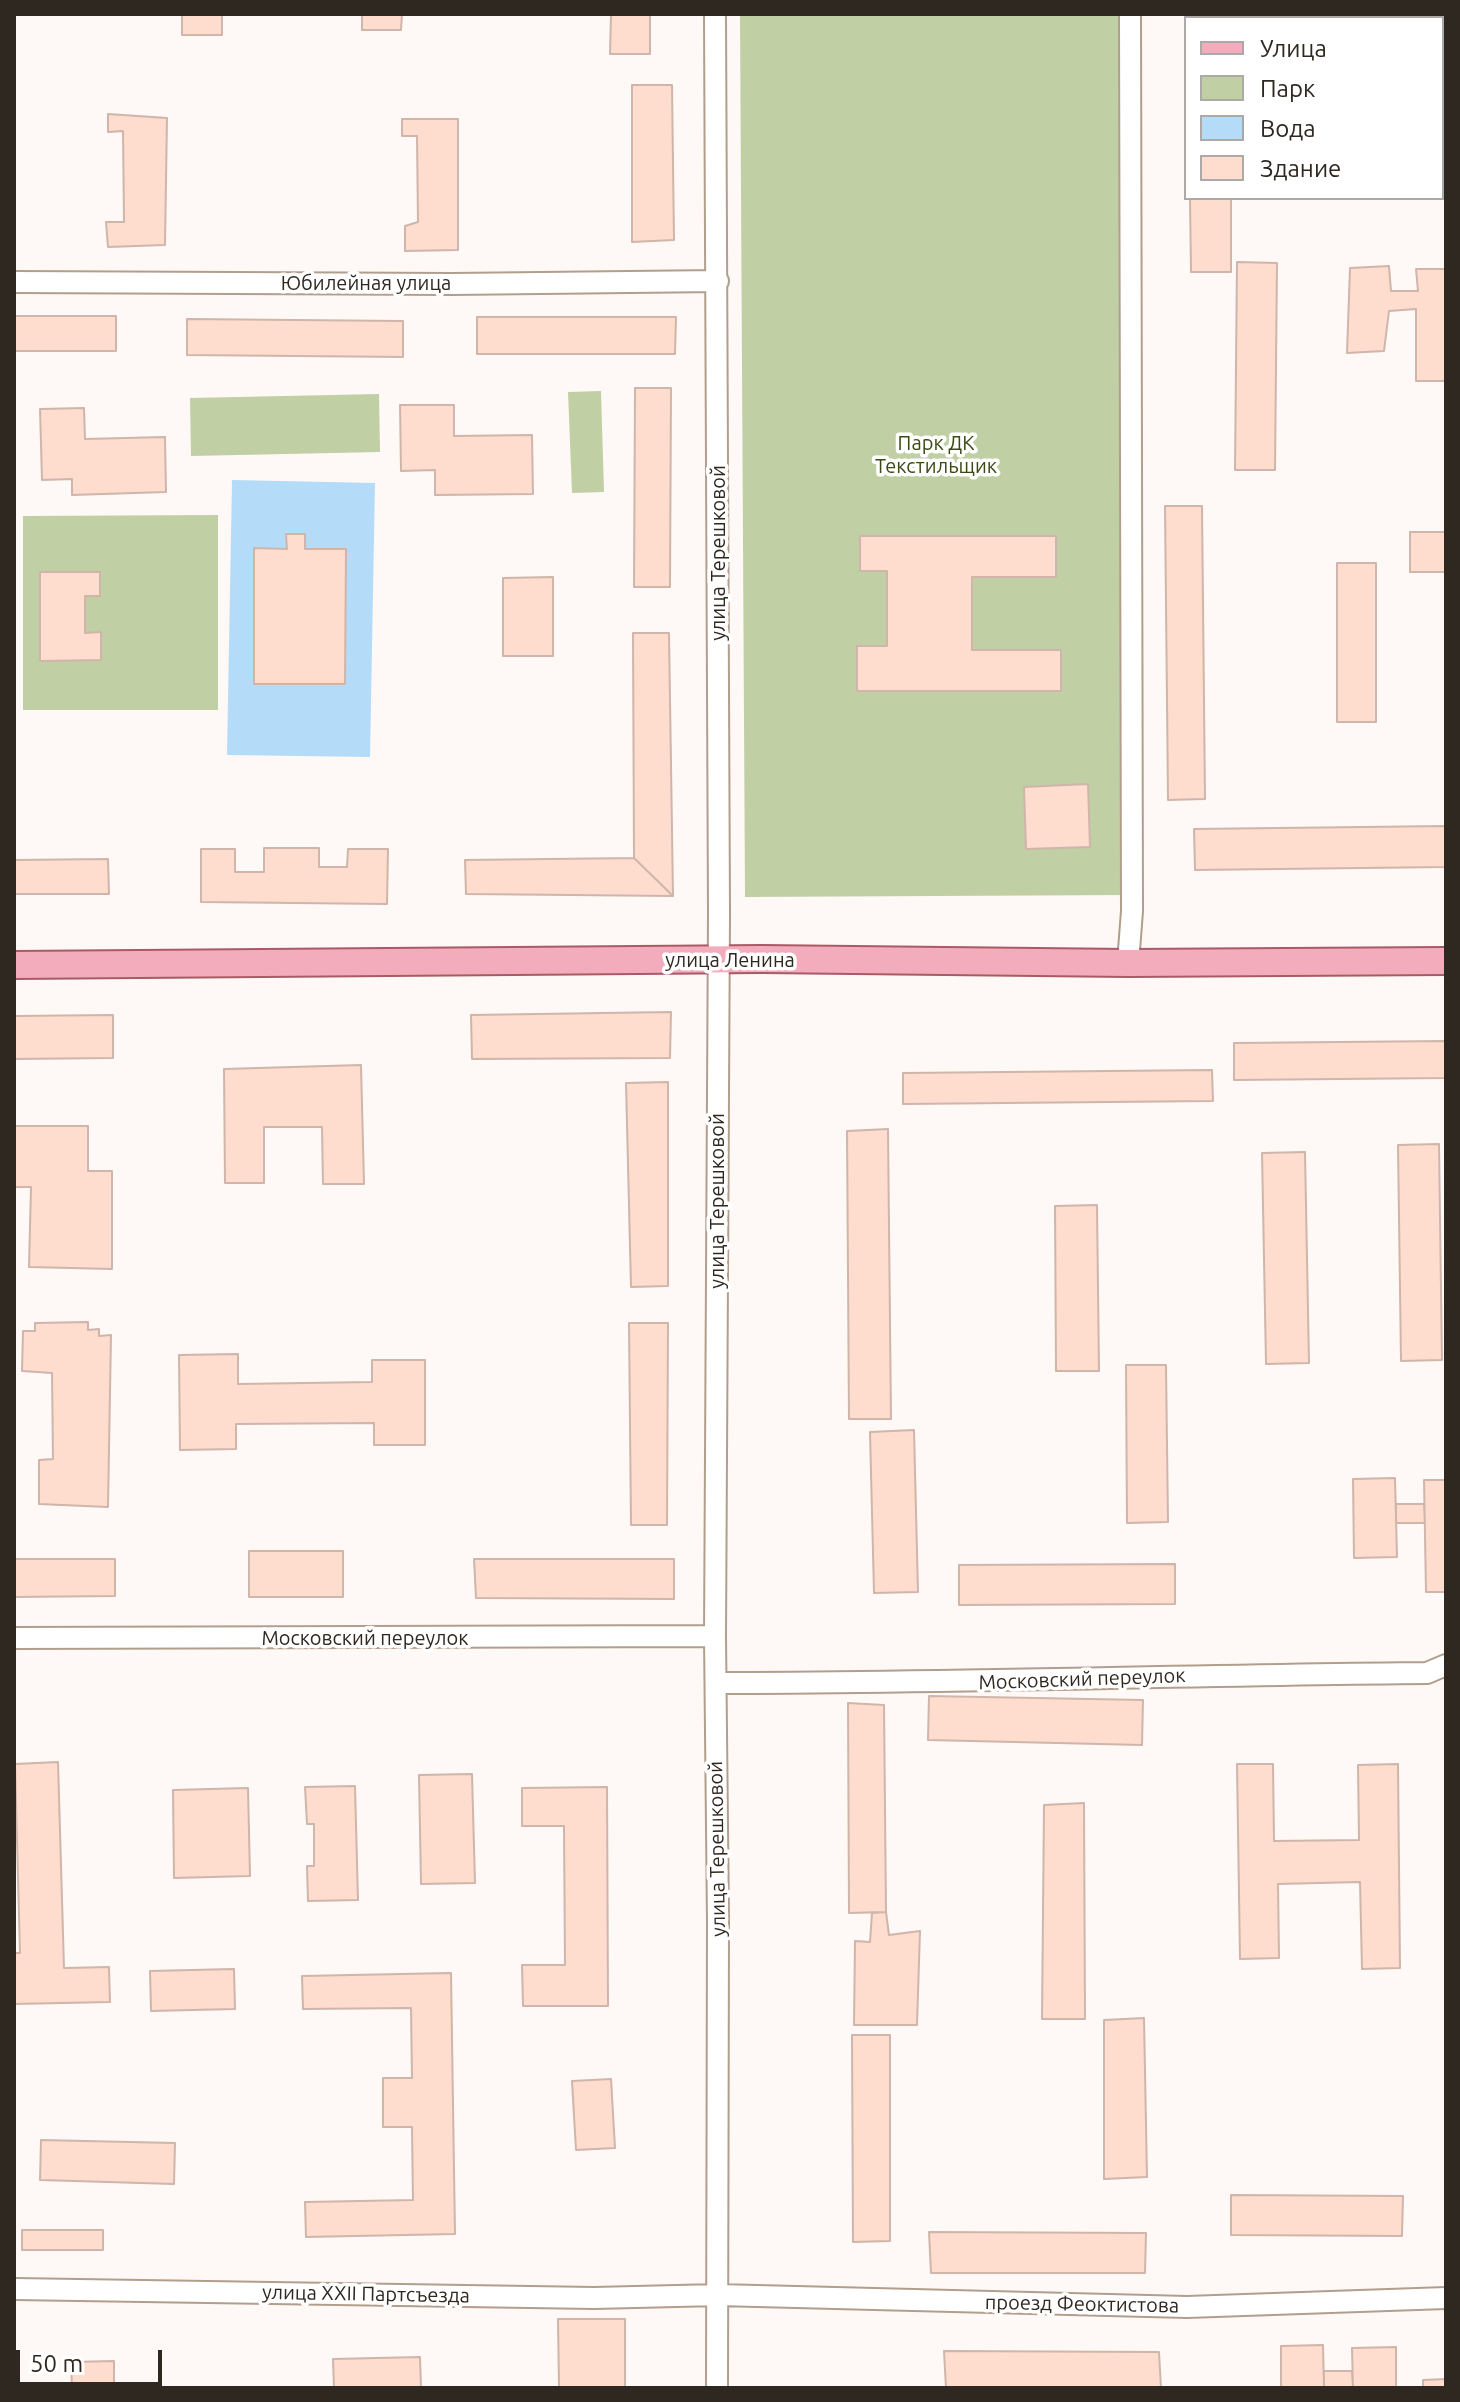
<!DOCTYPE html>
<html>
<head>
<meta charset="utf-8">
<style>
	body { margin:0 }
	#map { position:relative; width:1460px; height:2402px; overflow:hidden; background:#fef9f6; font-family:Ubuntu,sans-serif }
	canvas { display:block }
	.frame { position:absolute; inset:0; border:16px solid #2f2821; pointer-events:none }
	.legend { position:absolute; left:1184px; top:16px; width:260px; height:184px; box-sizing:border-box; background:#fff; border:2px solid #aca9a6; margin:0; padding:10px 14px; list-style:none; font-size:24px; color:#2f2821 }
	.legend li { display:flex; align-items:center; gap:16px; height:40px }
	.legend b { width:40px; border:2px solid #aca9a6 }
	.scale { position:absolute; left:16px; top:2350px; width:146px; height:36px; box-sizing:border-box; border:4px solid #2f2821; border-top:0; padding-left:10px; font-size:24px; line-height:28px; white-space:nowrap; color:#2f2821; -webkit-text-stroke:6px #fff; paint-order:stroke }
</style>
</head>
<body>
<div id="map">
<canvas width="1460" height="2402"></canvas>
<div class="frame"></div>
<ul class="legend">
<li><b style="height:10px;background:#f2acbb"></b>Улица</li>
<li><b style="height:22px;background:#c1cfa5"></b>Парк</li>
<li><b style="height:22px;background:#b4dbf7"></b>Вода</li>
<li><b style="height:22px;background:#fedcce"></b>Здание</li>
</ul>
<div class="scale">50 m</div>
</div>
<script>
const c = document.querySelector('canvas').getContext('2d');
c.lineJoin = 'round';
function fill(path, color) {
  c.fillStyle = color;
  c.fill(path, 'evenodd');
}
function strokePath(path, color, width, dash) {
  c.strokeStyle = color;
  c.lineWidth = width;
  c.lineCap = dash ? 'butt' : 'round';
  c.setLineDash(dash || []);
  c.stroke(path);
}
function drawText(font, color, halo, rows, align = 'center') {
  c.font = font + ' Ubuntu,sans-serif';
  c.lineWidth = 7;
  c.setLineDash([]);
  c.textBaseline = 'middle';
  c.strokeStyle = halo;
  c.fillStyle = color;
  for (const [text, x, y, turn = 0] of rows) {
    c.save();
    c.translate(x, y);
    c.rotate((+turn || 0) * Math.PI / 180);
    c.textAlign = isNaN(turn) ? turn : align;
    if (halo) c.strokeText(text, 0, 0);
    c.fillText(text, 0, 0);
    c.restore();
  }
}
fill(new Path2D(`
	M740 14H1128L1130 895 745 897Z
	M601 391 604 492 572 493 568 392Z
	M379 394 380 452 191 456 190 398Z
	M218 515V710H23V516Z`), '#c1cfa5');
fill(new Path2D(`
	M232 480 375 483 370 757 227 755Z`), '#b4dbf7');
const building = new Path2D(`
	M182 14H222V35H182Z
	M362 14H402L401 30H362Z
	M611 14H650V54H610Z
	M1200 14H1260V18H1200Z
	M1442 67H1446V111H1442Z
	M632 85H672L674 240 632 242Z
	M108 114 167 118 165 245 108 247 106 222H124L123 131 108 132Z
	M402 119H458V250L405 251V226L418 222 417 136H402Z
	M1190 198H1231V272H1191Z
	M1237 262 1277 263 1275 470H1235Z
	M1389 266 1391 291H1418L1416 269H1446V381H1416V309L1389 311 1384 351 1347 353 1350 268Z
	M14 316H116V351H14Z
	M477 317H676L675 354H477Z
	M187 319 403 321V357L187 355Z
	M635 388H671L670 587H634Z
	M400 405H454V436L532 435 533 494 435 495V470L401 471Z
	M84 408 85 439 165 437 166 492 72 495V479L42 480 40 409Z
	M1165 506H1202L1205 799 1168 800Z
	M1410 532H1446V572H1410Z
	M286 534H305V549H346L345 684H254V548L287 549Z
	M860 536H1056V577H972V650H1061V691H857V646H887V571H860Z
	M1337 563H1376V722H1337Z
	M40 572H100V596H85V633L101 632V660L40 661Z
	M553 577V656H503V578Z
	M633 633H669L673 896 634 858Z
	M1088 784 1090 847 1026 849 1024 787Z
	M1446 826V867L1195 870 1194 829Z
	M264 848H319V867H347L348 849H388L387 904 201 902V849H235V872H264Z
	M634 858 673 896 466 894 465 860Z
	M108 859 109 894H14V860Z
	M671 1012 670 1058 472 1059 471 1015Z
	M113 1015V1058L14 1059V1016Z
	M1446 1041V1078L1234 1080V1043Z
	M361 1065 364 1184H323L322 1127H264V1183H225L224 1069Z
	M1212 1070 1213 1101 903 1104V1073Z
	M668 1082V1286L631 1287 626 1083Z
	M14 1126H88V1171H112V1269L29 1267 31 1187H14Z
	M888 1129 891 1419H849L847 1131Z
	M1439 1144 1442 1360 1401 1361 1398 1145Z
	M1305 1152 1309 1363 1266 1364 1262 1153Z
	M1097 1205 1099 1371H1056L1055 1206Z
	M88 1322V1330L99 1329V1336L111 1335 108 1507 39 1504V1460L53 1459 52 1373 22 1371 23 1331H35V1323Z
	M629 1323H668L667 1525H631Z
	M238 1354V1384L372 1382V1360H425V1445H374V1423L236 1424V1449L180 1450 179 1355Z
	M1126 1365H1166L1168 1522 1127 1523Z
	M914 1430 918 1592 874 1593 870 1432Z
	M1395 1478 1397 1557 1354 1558 1353 1479Z
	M1424 1480H1446V1592H1426Z
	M1396 1504H1424L1425 1523H1396Z
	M249 1551H343V1597H249Z
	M14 1559H115V1596L14 1597Z
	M474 1559H674V1599L476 1598Z
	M1175 1564V1604L959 1605V1565Z
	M929 1696 1143 1700 1142 1745 928 1740Z
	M848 1703 884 1705 886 1912 849 1913Z
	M58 1762 64 1968 109 1967 110 2002 14 2004V1953H20L15 1764Z
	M1237 1764H1273L1274 1841 1359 1840 1358 1765 1398 1764 1400 1968 1362 1969 1360 1882 1278 1884 1279 1958 1240 1959Z
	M472 1774 475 1883 421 1884 419 1775Z
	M355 1786 358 1900 308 1901 307 1866H314V1824H307L305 1787Z
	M607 1787 608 2006H523L522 1965H565L564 1826H522V1788Z
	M248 1788 250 1876 174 1878 173 1790Z
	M1084 1803 1085 2019H1042L1044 1805Z
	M886 1912 889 1935 920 1931 917 2025H854L855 1941 870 1942 872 1913Z
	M234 1969 235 2009 151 2011 150 1971Z
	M451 1973 455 2234 306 2237 305 2202 413 2200 412 2127H383V2078H412L411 2008 303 2009 302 1976Z
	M1144 2018 1147 2177 1104 2179V2020Z
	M852 2035H890V2241L853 2242Z
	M611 2079 615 2148 576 2150 572 2081Z
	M41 2140 175 2143 174 2184 40 2180Z
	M1231 2195 1403 2196 1402 2236 1231 2235Z
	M22 2230H103V2250H22Z
	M929 2232 1146 2233 1145 2273H931Z
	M558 2319H625V2388H559Z
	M1323 2345 1324 2388H1281V2346Z
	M1396 2347V2388H1353L1352 2348Z
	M944 2351 1159 2352 1161 2388H946Z
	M420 2357 421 2388H334L333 2359Z
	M114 2361V2388H72L71 2362Z
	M1324 2371H1352L1353 2388H1324Z
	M1446 2379V2388H1423V2380Z`);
fill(building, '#fedcce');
strokePath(building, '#cfb5aa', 2);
const minor = new Path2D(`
	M715 14 719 913 715 1636 718 1922 717 2388
	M14 282 452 284 718 281
	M1128 963 1132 911 1130 14
	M14 1638 715 1636
	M716 1683C953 1683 1190 1675 1427 1673L1446 1665
	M14 2289 594 2298 718 2295 1187 2307 1446 2298`);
const major = new Path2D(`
	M14 965 762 959 1128 963 1446 961`);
strokePath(minor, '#b29e8d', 24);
strokePath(major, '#a95a67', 30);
strokePath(minor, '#fff', 20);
strokePath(major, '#f2acbb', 26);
drawText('20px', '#2f2821', '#fff', [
	["Юбилейная улица",366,283],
	["улица Терешковой",718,553,-90],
	["улица Ленина",730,960],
	["улица Терешковой",717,1201,-90],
	["Московский переулок",365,1638],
	["Московский переулок",1082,1679,-2],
	["улица Терешковой",717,1849,-91],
	["улица XXII Партсъезда",366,2294,1],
	["проезд Феоктистова",1082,2304,1]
]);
drawText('20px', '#3b4a12', '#fff', [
	["Парк ДК",936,443],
	["Текстильщик",936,466]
]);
</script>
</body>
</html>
